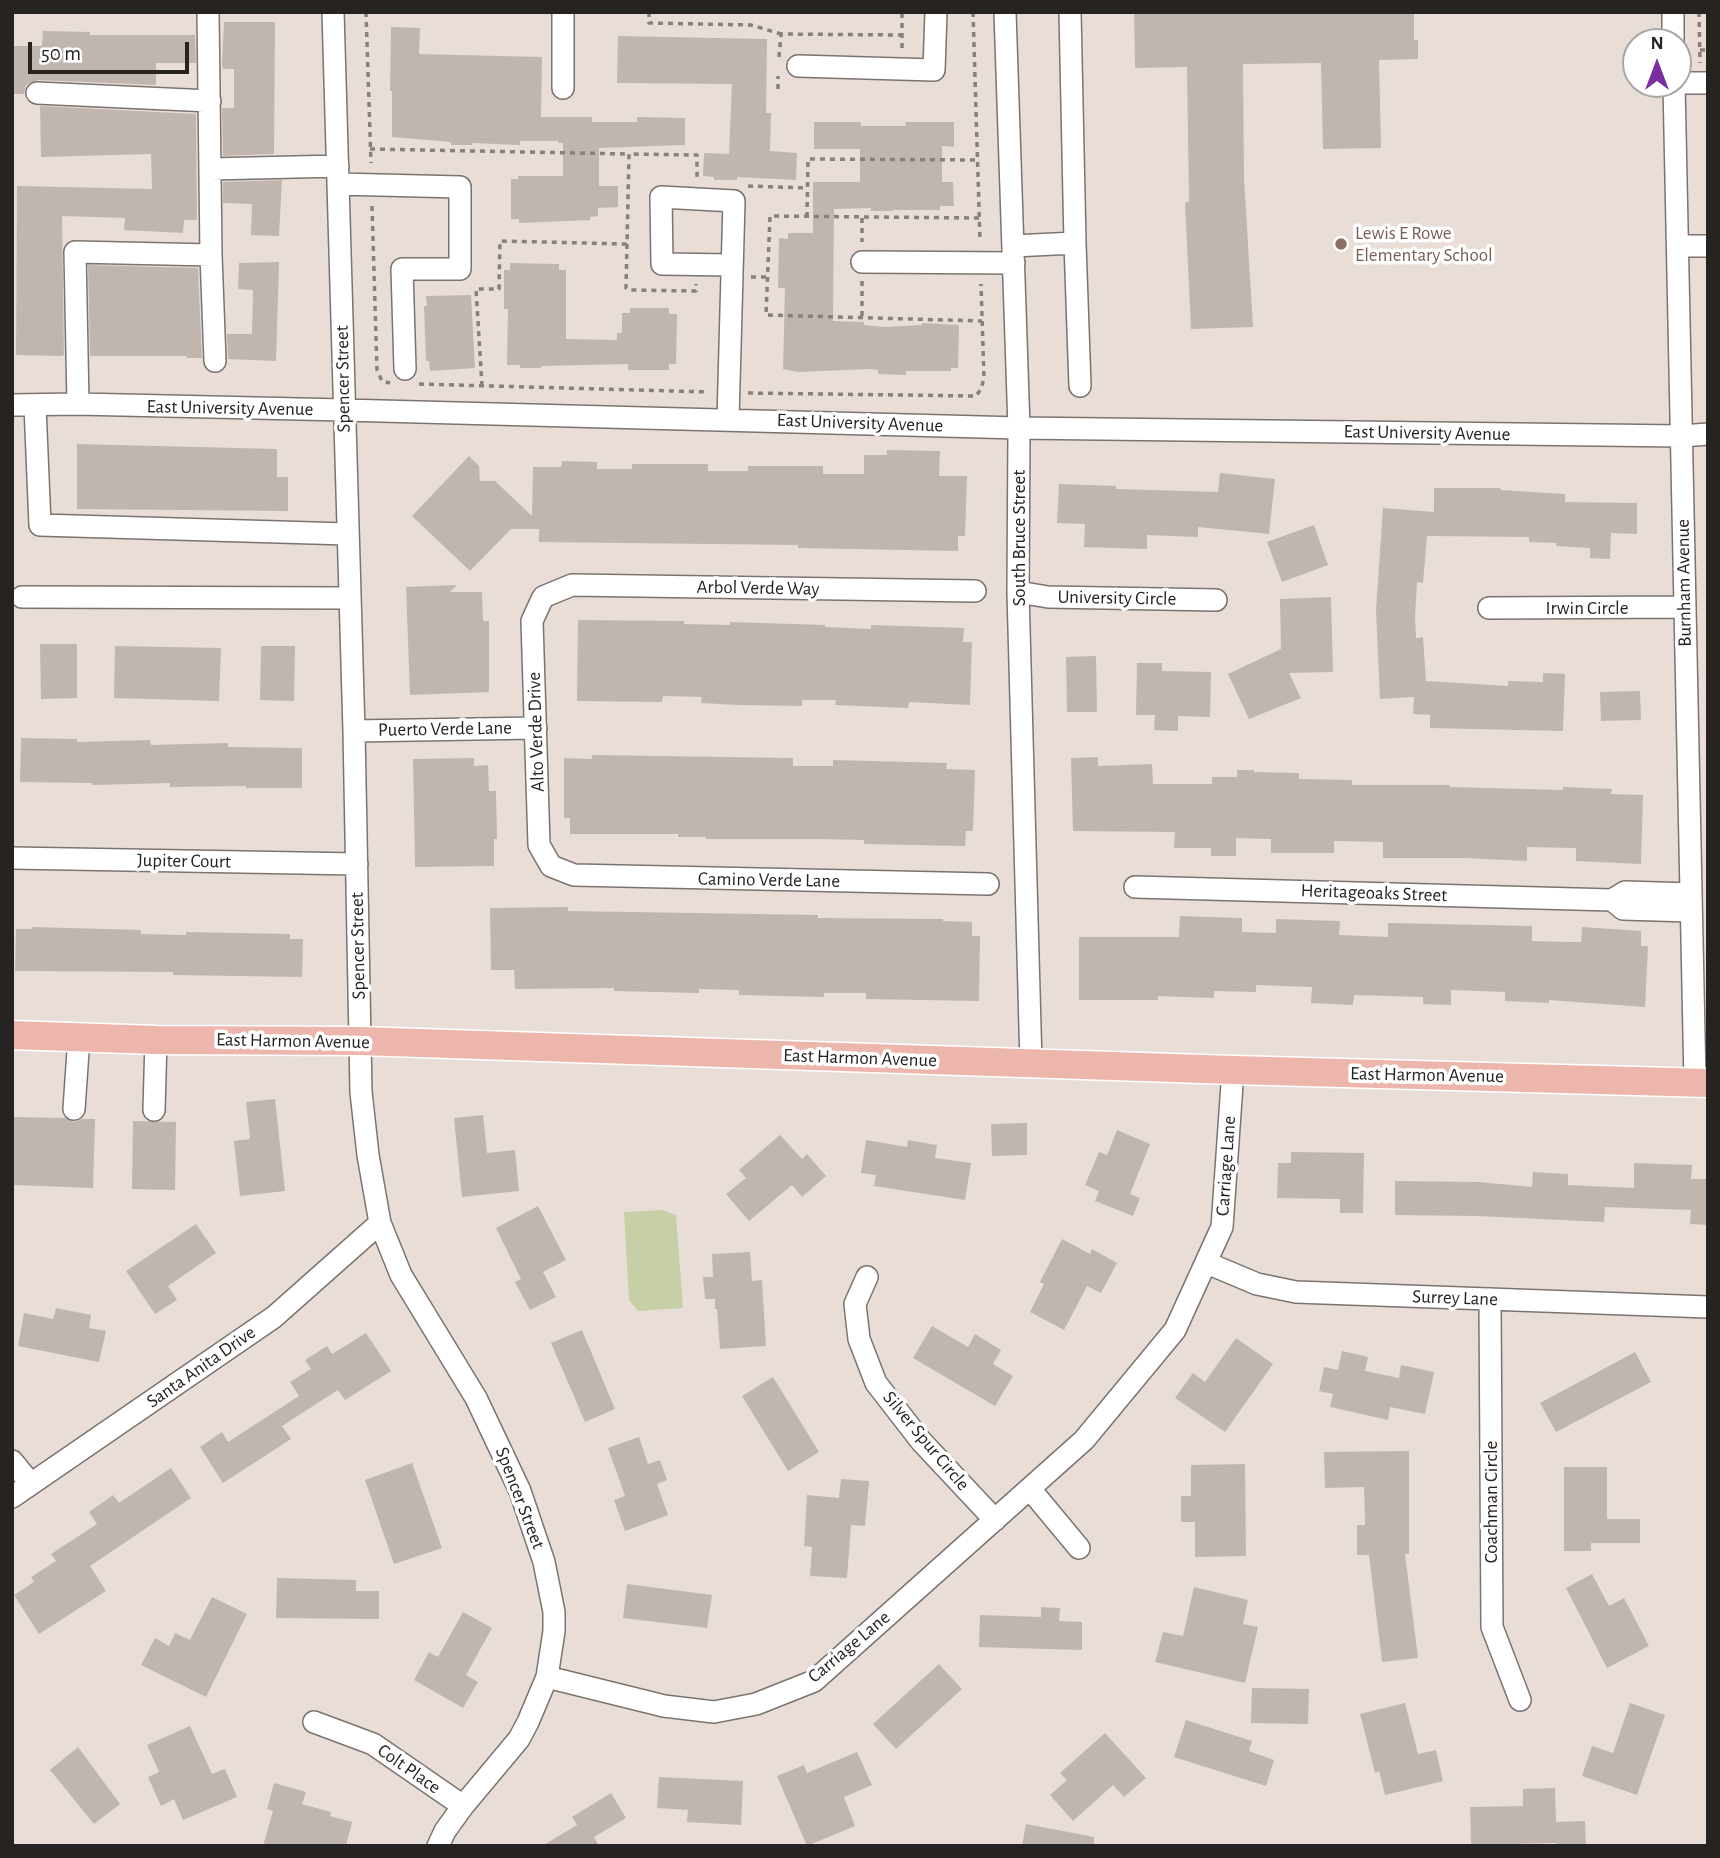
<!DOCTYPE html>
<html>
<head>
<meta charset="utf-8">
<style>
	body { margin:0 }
	#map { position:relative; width:1720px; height:1858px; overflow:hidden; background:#e8ded7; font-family:"Alegreya Sans",sans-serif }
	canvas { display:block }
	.frame { position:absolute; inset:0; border:14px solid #272321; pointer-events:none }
	.north { position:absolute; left:1622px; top:28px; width:70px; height:70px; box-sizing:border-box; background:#fff; border:2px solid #a9a7a6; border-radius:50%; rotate:0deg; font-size:19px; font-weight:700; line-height:28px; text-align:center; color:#272321 }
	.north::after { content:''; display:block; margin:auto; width:24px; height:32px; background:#7a2ea0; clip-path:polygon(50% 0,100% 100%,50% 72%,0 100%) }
	.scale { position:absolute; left:28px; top:42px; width:161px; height:32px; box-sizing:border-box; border:4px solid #272321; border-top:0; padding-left:9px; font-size:21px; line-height:24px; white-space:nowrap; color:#272321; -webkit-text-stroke:5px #fff; paint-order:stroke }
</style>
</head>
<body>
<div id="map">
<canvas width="1720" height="1858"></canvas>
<div class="frame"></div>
<div class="north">N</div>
<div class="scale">50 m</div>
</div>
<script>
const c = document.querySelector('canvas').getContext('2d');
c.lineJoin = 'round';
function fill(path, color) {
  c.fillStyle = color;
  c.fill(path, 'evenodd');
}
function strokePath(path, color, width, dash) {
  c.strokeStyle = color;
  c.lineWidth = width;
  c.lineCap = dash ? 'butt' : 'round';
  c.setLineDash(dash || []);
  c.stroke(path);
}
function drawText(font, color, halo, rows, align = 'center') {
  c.font = font + ' "Alegreya Sans",sans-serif';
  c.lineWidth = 7;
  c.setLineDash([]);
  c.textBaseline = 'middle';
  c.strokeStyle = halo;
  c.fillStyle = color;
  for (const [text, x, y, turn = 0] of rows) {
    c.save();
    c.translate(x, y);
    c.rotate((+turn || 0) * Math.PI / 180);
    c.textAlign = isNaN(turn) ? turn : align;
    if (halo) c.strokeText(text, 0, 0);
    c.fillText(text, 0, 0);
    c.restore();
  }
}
fill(new Path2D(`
	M662 1210 676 1215 683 1308 638 1311 629 1300 624 1212Z`), '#c7cfa6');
fill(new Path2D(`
	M1134 12H1414V40H1418V59L1379 60 1381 148 1323 149 1321 63 1243 64 1244 178 1253 327 1191 329 1185 202H1189L1187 67 1135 68Z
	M224 22H275L274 154 223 156 222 108H234V69H223L222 64Z
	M391 27 420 28 419 54 542 57 541 117H592V122H637V117L685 118V145L599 148V186H618V207L598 208V216L590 217V220L519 223V219H511V179H518V176H563V143H558V141H520V145L472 143V145H451V142L392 137V91H390Z
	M43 31 90 32V35H195L196 63H156V85L38 80 26 85 24 94H12V46H42Z
	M618 36 767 39 766 113H771L770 151 797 153 796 180 737 177V180H714V177L703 176 704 153 729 154 732 84 617 83Z
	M40 106 196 114 197 220H184L183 233 124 230 125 218 62 216 64 355 61 356 16 355 17 186 152 189 151 154 41 157Z
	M814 122H861V126H906L905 122H954V147L942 146V182H953L954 206H940V210H893V211H871V208L834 209 833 321 864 322V325L885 327 922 325V323L959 325 958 368H951V371H906V375L878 374V370L870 369 798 372 783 369 785 288H778L779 238 788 239V233H813V182H860V149H814Z
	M282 180 279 236 251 235 252 204 223 203V182Z
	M279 262 276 361 228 359 227 334H252L253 290 238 289 239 263Z
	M510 263 559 264V270H566V339L617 340V333H622V313H630V308H669V314H677L676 364H669V370H628V364L541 366V368H520V365H507L508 309H504V270H510Z
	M88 265 198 268 202 358H187L186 356H90Z
	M471 295 475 368 430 371 429 361H426L424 306H427L426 296Z
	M77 444 277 449V477H288V511L77 509Z
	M887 450 940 451 939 476H967L965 536H958V551L798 548V545L539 542V529H511L470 571 412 516 469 456 479 466 480 481H495L532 516 533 467H561L562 461 597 462V469H632V464H708V471H748V466H823V474H864V455H887Z
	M1220 473 1275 479 1269 534 1198 527V537L1147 535V549L1084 547 1085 524 1057 523 1059 484 1116 486V489L1218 492Z
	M1434 488H1501L1500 490 1565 494V502L1637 503V534L1611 533 1610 559 1590 558V548L1556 546 1557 543 1529 542V537L1427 536 1423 583 1417 582 1415 617 1416 638 1423 637 1426 681 1508 686V681L1543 682V673L1565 674 1563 731 1430 728V715L1413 714 1414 697 1380 699 1376 610 1383 508 1434 512Z
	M1314 525 1328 565 1282 582 1267 542Z
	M457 585 450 592H482L483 621H489V692L410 695 406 587Z
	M1331 597 1333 672 1289 673 1301 698 1249 719 1228 674 1281 649 1280 599Z
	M578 620 684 621V624L730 625V622L825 625V627L871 629V625L964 628 963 642H972L970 705 909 702 908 708 835 705 836 700H802V706L737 705 701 703 702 697 663 696 662 702 577 701Z
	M40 644H77V698L41 699Z
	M115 646 221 648 219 701 114 698Z
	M261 646H295L294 701 260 700Z
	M1096 656 1097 712H1067L1066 657Z
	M1137 663H1162V671L1211 672 1210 717 1178 716V731L1154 730 1155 715H1136Z
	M1640 691 1641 720 1601 721 1600 692Z
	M21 738 77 739V742L150 740 151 745 228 743V747L302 748V788H246V786L170 787V783L92 785V783L20 782Z
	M592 755 793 758V766H833V760L947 763 946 769 975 770 973 831H966L965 846 864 844V840L818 839H706V837H678V834H570V818H564V758L592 759Z
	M1098 757V766L1152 764 1153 784H1212V777H1237V770H1254V772L1299 773V779L1352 780V785H1450V787L1563 790V787L1612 789 1611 794 1643 795 1641 864 1576 861V848L1527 847V861L1464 858H1383V842L1334 841V853H1271V839L1236 838V856H1211V848H1174L1175 832 1073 831 1071 758Z
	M474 758V766L488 765 489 791H496L497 839H494V866L415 867 413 759Z
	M568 907V911L818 915V918L943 919V921L972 922V936H980L979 1001 866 999V993H824V997L739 995V990L699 989V993L614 991V988L515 989 514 970H491L490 908Z
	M1180 916 1242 918V932L1276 933V919L1340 921 1339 935 1388 937V923L1532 926V941L1567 942H1581L1582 927 1641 931V946H1648L1645 1007 1549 1000V1003L1505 1001V992L1451 990V1005L1423 1004V997L1354 995 1353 1005 1311 1003 1312 987 1256 985V992L1214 991V998L1158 996V1000H1079V937H1179Z
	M32 927 141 930V934L186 935V932L290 934V939H303L302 977 173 975V972L15 971 16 929H32Z
	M275 1099 285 1191 240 1196 234 1141 250 1139 246 1102Z
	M483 1115 487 1153 515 1150 519 1191 462 1197 454 1118Z
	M12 1117 65 1118 74 1122 82 1119H95L93 1188 12 1185Z
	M133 1121 176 1122 175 1190 132 1189Z
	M1027 1123V1155L992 1156 991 1124Z
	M1117 1130 1150 1144 1130 1194 1140 1198 1133 1216 1095 1201 1099 1191 1085 1185 1099 1152 1107 1155Z
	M780 1135 802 1159 807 1154 826 1176 802 1197 792 1185 749 1221 726 1194 746 1178 739 1170Z
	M866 1140 907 1147 908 1140 937 1145 935 1158 971 1163 965 1200 874 1186 876 1175 861 1173Z
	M1291 1152 1364 1153 1363 1213H1340V1199L1277 1198 1278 1163H1291Z
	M1634 1163 1692 1165 1691 1179H1708V1225L1690 1224 1691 1210 1605 1207 1604 1222 1478 1216 1395 1215V1181L1479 1182 1532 1187 1533 1172 1568 1174V1185L1634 1188Z
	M538 1206 566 1260 543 1272 556 1297 530 1310 515 1282 521 1279 496 1228Z
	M196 1224 216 1253 168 1286 177 1300 155 1314 126 1271Z
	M1062 1239 1090 1254 1092 1249 1117 1263 1101 1293 1087 1286 1064 1330 1030 1312 1044 1284 1040 1282Z
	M750 1252 752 1281 762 1280 766 1346 720 1349 717 1309H715V1299H705L703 1277H713L712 1254Z
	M56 1308 91 1315 89 1328 106 1331 99 1362 18 1346 24 1313 53 1319Z
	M932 1326 968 1347 975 1334 1001 1350 993 1364 1013 1376 995 1406 913 1358Z
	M582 1330 615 1409 585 1422 551 1343Z
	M366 1333 391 1371 345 1400 338 1390 282 1426 291 1439 223 1483 200 1447 222 1432 228 1442 299 1396 290 1382 311 1369 305 1360 327 1346 332 1354Z
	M1236 1338 1273 1364 1225 1432 1175 1398 1193 1373 1205 1382Z
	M1342 1351 1368 1357 1365 1371 1399 1378 1401 1365 1434 1372 1425 1414 1390 1407 1388 1420 1330 1407 1333 1394 1319 1391 1324 1367 1338 1370Z
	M1635 1352 1651 1382 1556 1432 1540 1403Z
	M773 1377 819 1452 788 1471 742 1396Z
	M639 1437 648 1464 660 1460 667 1480 657 1484 668 1515 625 1531 614 1500 625 1496 608 1448Z
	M1409 1451V1554H1405L1418 1658 1382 1662 1369 1555H1357V1525H1365L1364 1487 1325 1488 1324 1452Z
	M412 1463 442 1548 394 1564 365 1480Z
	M1245 1464 1246 1556 1195 1557V1522H1181V1496H1191V1465Z
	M1564 1467H1607V1519H1640V1543H1591V1551H1564Z
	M171 1468 191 1498 90 1566 106 1591 39 1634 14 1595 34 1582 31 1577 56 1561 51 1554 97 1524 89 1512 113 1495 119 1503Z
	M841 1479 869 1481 865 1526 851 1525 847 1578 810 1576 812 1547 804 1546 807 1495 839 1498Z
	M1592 1574 1609 1606 1624 1598 1649 1646 1607 1668 1566 1588Z
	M277 1578 356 1580V1591H379V1619L276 1618Z
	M627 1584 712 1595 707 1628 623 1618Z
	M1194 1587 1248 1600 1243 1624 1258 1627 1245 1683 1155 1662 1163 1632 1183 1636Z
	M212 1597 247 1614 206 1697 141 1665 155 1638 169 1646 175 1633 190 1640Z
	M1041 1607 1060 1608 1059 1621 1082 1622V1650L979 1647 980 1615 1041 1617Z
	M463 1612 492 1628 466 1675 478 1682 463 1708 414 1680 429 1652 438 1657Z
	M939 1664 962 1689 896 1749 873 1724Z
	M1252 1688 1309 1689 1308 1724 1251 1723Z
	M1405 1703 1418 1754 1436 1750 1443 1781 1385 1795 1379 1771 1375 1773 1360 1714Z
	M1630 1703 1665 1715 1637 1795 1582 1776 1592 1746 1613 1753Z
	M1186 1720 1252 1741 1249 1751 1274 1760 1266 1786 1174 1757Z
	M190 1726 212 1774 225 1769 237 1797 183 1820 174 1799 161 1806 148 1777 159 1772 147 1745Z
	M1105 1733 1146 1778 1124 1797 1113 1785 1073 1821 1050 1795 1067 1780 1060 1773Z
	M78 1747 120 1804 94 1824 50 1770Z
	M857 1752 872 1785 844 1797 855 1826 807 1846 777 1776 804 1765 807 1773Z
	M659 1777 743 1781 741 1825 687 1822 688 1810 657 1808Z
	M274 1783 306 1792 302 1804 331 1812 330 1816 352 1822 346 1846H263L273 1811 267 1809Z
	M1555 1788 1556 1822 1585 1821 1586 1846H1556V1843L1471 1845 1470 1807 1523 1806V1789Z
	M611 1793 626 1818 594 1837 599 1846H542L577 1825 572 1817Z
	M1026 1824 1094 1837V1846H1022Z`), '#c0b6b0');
const minor = new Path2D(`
	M208 12 211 255 215 361
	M333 12 354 731 361 1092 368 1155 380 1223 401 1275 476 1398 520 1491 544 1562 554 1612V1631L547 1677 528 1722 519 1739 463 1806 445 1831 438 1846
	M563 12V88
	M1005 12 1019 428 1018 592 1031 1064
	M1673 12V42
	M798 66 934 70 936 12
	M1678 83H1708
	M1674 84 1695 1082
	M37 93 210 101
	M210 169 338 166
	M339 184 460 187V269H402L405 369
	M1075 243 1080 386
	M1013 246 1075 243 1070 12
	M1678 246H1708
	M862 262 1014 263
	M78 404 75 252 211 255
	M12 405 78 404 344 410 1019 428 1682 436 1708 434
	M35 406 40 525 347 534
	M728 420 734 201 661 197 662 264 732 265
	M975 591 572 585 543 597 532 621 539 845 551 866 574 875 988 884
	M1018 592 1048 597 1216 600
	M22 597 349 598
	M1489 608 1684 607
	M354 731 536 728
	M12 858 357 864
	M1135 887 1612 900 1625 892 1691 894
	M1612 900 1623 909 1691 911
	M74 1109 79 1037
	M154 1110 156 1040
	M1207 1263 1257 1284 1296 1292 1708 1307
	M867 1277 855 1304 859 1339 876 1383 921 1441 995 1520
	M1490 1299 1492 1627 1520 1700
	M12 1461 31 1484
	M1030 1489 1079 1548
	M12 1497 274 1317 380 1223
	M547 1677 664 1706 714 1712 756 1704 814 1681 1084 1440 1175 1330 1222 1227 1233 1070
	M314 1722 373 1744 463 1806`);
const major = new Path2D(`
	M12 1035 156 1040 360 1041 1233 1070 1708 1083`);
strokePath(minor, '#7d736e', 24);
strokePath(major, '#fff', 31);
strokePath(new Path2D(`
	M366 12 371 163
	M649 12V23L751 25 781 34
	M973 12 980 241
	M1699 12 1700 63
	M902 48V12
	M1700 50H1708
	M779 57 781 34 902 35
	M778 89V76
	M370 149 629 154
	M748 186 807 188
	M372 206 377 370 382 381 390 383
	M807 217 808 159 978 160
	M862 218V242
	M979 218 770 216 766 315 982 321
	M627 244 626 288 629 290 696 291V284
	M751 277H768
	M862 281V318
	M419 384 709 392
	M482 386 476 289H499L500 241 627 244 629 154 697 155V178
	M748 393 976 396 981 389 984 378 981 284`), '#87807b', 3.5, [5, 5]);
strokePath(minor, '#fff', 21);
strokePath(major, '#ecb6ac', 28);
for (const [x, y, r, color] of [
	[1341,244,7,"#8d6e63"]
]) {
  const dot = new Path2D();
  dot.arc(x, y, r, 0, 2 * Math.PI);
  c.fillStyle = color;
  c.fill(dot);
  strokePath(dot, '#fff', 2.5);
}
drawText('19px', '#785e54', '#fff', [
	["Lewis E Rowe",1355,233],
	["Elementary School",1355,255]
], 'left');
drawText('19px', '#272321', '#fff', [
	["Spencer Street",343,379,-91],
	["East University Avenue",230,408,1],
	["East University Avenue",860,423,2],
	["East University Avenue",1427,433,1],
	["South Bruce Street",1019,538,-90],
	["Burnham Avenue",1684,583,-91],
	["Arbol Verde Way",758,588,1],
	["University Circle",1117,598,1],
	["Irwin Circle",1587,608],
	["Puerto Verde Lane",445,729,-1],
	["Alto Verde Drive",536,732,-92],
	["Jupiter Court",184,861,1],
	["Camino Verde Lane",769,880,1],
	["Heritageoaks Street",1374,893,2],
	["Spencer Street",358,946,-91],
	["East Harmon Avenue",293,1041,1],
	["East Harmon Avenue",860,1058,2],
	["East Harmon Avenue",1427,1075,1],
	["Carriage Lane",1226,1166,-86],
	["Surrey Lane",1455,1298,2],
	["Santa Anita Drive",201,1367,-35],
	["Silver Spur Circle",926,1441,50],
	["Spencer Street",520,1498,69],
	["Coachman Circle",1491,1502,-90],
	["Carriage Lane",849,1647,-40],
	["Colt Place",409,1769,35]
]);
</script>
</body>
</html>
